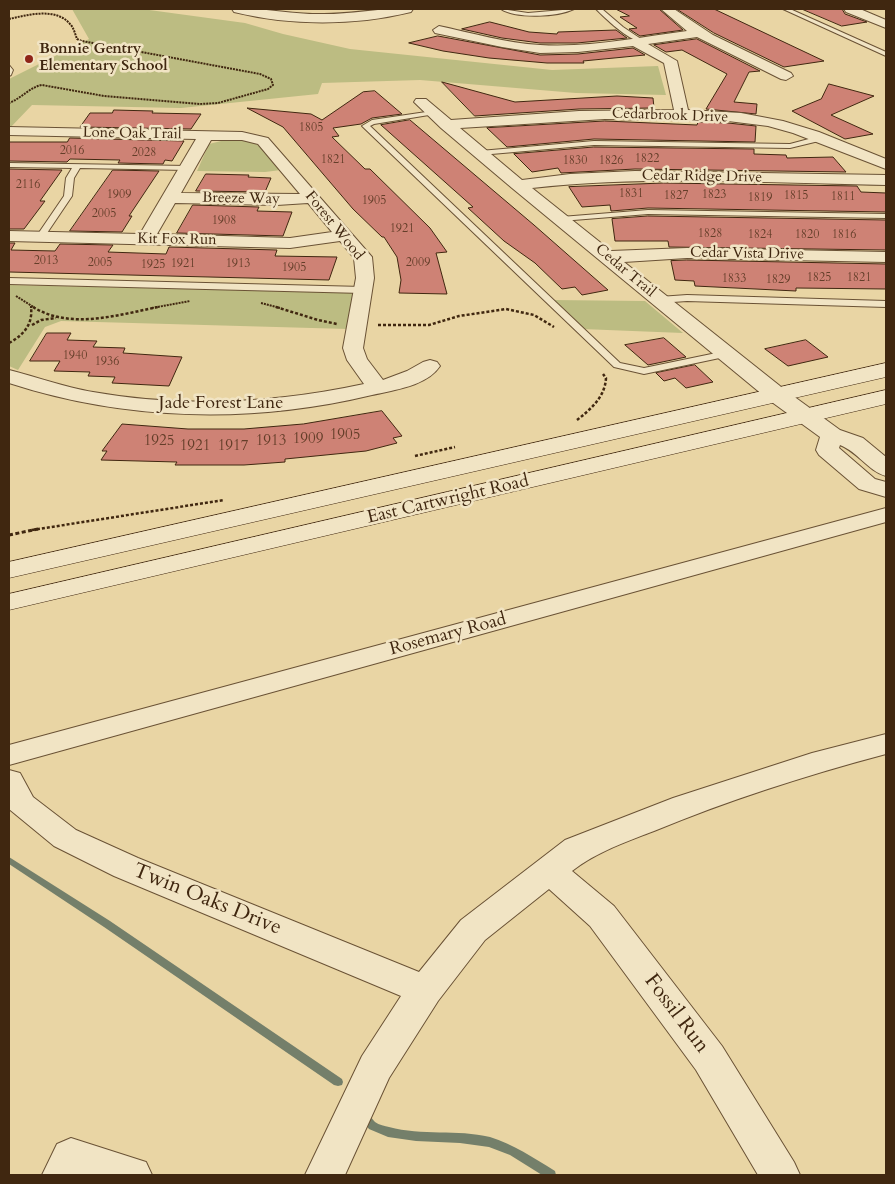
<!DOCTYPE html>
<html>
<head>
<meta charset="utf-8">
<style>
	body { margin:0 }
	#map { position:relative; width:895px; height:1184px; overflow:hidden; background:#e9d5a4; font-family:Cardo,serif }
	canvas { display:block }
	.frame { position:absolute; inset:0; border:10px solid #402710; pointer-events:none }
</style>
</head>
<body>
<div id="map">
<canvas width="895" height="1184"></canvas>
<div class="frame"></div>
</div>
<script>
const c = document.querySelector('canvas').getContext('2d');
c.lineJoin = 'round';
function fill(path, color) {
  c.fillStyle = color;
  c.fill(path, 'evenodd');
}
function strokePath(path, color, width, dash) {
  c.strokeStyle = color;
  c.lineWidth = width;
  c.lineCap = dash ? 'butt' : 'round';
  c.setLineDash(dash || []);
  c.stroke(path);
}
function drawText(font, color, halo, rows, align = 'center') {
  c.font = font + ' Cardo,serif';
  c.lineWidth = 5;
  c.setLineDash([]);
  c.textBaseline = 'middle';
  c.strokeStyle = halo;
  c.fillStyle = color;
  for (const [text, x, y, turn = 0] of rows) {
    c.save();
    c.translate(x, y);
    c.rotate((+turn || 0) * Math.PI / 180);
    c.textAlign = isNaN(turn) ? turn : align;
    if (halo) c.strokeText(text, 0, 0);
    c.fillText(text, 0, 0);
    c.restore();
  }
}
fill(new Path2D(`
	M72 9H142L245 23 283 34 350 49 552 70 658 66 666 95 576 93 420 80 322 83 318 94 181 108 32 105 9 129V79L89 39Z
	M225 140C261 140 258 144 281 170L265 172 197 171 209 144Z
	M9 285 356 293 348 329 61 321 45 327 18 370 9 366Z
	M551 300 645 301 683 333 582 329Z`), '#bcbc82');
fill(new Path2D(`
	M9 857 110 921 342 1079 343 1082 342 1085 338 1086 334 1085 104 927 9 864Z
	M364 1111C370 1114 371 1118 375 1122 379 1125 385 1126 389 1127 422 1136 457 1129 490 1137 513 1144 534 1158 555 1171L556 1175H542L510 1155 489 1147 460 1143 416 1141 388 1137 369 1129 359 1116 360 1113Z`), '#747f6a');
const building = new Path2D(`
	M616 9H659L683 30 640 36 629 29 637 28 620 17 629 16Z
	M677 9H714L824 61 784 67 714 33Z
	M802 9H842L845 14 867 22 842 26Z
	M490 22 529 32 557 34 558 32 616 30 627 38 577 43H540L502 38 462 29Z
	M438 36 540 55 578 54 633 48 645 55 583 61 584 63H547L489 58 443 51 409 43Z
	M697 39 760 71 749 72 734 102 757 104 756 114 706 109 727 74 682 50 666 52 654 45Z
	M442 82 515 102 617 96 653 98 654 108 579 109 475 116Z
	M829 84 874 96 831 115 873 134 845 139 792 111 821 99Z
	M375 91 402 114 372 118 361 124 333 128 339 136 332 137 365 169H370L430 228 447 252 436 253 447 294 399 293 401 280 397 257 384 237H382L353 209 283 127 247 108 311 114 322 120 363 92Z
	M114 110 153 111 152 113 201 114 191 129 80 127 90 113H112Z
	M410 120 534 225 608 290 582 295 575 287 562 289 535 263 504 241 468 208 473 207 381 125Z
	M605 121 697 125 698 122 728 123 756 126 755 142 594 139 507 147 487 128Z
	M70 138 184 141 172 161 165 160 163 164 118 163 120 160 70 159 67 162 9 161V142H67Z
	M594 147 754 149V154L786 155 787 158 833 157 846 172 635 169 561 173 558 168 532 172 514 154Z
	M9 169 62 170 40 201H45L24 229H9Z
	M113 170 159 171 129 216H132L122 232 70 231Z
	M206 174 249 175 248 177 271 178 265 192 196 191Z
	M664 183 857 186 861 192 886 193V212L648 208 611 211 610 205 582 207 569 187Z
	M193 205 259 207 257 211 292 212 283 236 177 233Z
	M648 216 886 220V250L669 247 668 241H615L612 219Z
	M9 243H15L11 250 55 251 60 244 113 245 108 252 166 254 169 247 277 250 275 256 337 257 329 280 9 272Z
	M687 260 886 264V289L796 288V291L695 286 694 281 675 280 671 261Z
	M47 333H71L67 340 97 341 93 347 125 348 123 353 182 357 169 386 112 383 115 377 88 376 90 372 54 371 60 361H30Z
	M664 338 686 357 648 365 625 345Z
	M806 340 828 357 788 366 765 349Z
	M695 365 713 382 686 388 675 378 664 381 656 373Z
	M382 411 402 436 393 438 397 443 366 451 285 459V462L244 465H175L177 462 101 460 107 451H102L122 424 188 429H244L303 424Z`);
fill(building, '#ce8275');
strokePath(building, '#402710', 1);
const service = new Path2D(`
	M501 9 528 13 574 9C558 17 516 19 501 9Z
	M596 9H602L623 27 641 39V41C630 42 605 18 596 9Z
	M783 9H790L886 52V56Z
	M9 65 13 70 11 75 9 76Z
	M433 111 436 113 435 114 374 124 370 126 620 363 644 368 726 351 731 354 729 356 644 374 614 367 362 126 372 120Z
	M820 136 824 138 823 140 790 148 594 145 480 155 476 153 480 151 594 141 790 144Z
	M9 163 187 166 191 168 187 170 80 168 74 178 72 196 43 239H40L36 237 64 196 66 178 72 168 9 167Z
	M648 210 886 214V218L648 214 561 221 557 219 561 217Z
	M9 278 363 287 367 290 363 293 9 284Z
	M687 295 886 301V307L687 301 659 303 654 300 659 297Z`);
const minor = new Path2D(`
	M232 9C263 7 294 15 324 14 354 14 384 7 413 9L411 12C354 26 291 26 234 12Z
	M661 9H674L713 35 791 73 793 76 786 80 781 79 697 37 648 44 677 61 688 110 741 113 783 121 819 132 886 159V169L793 133 768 126 728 121 605 119 460 128 522 180 570 174 635 171 886 175V185C768 183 649 175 532 188L611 251 687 248 886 252V262L687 258 624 262 785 390 840 430 863 438 886 457V476C868 471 858 452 840 445L839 448 875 479 886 482V497L859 489 819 455 816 450 820 437 769 400 512 188 441 128 414 102 416 99H426L451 120 579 111 674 110 664 63 633 46 578 52 540 53 502 47 435 33 433 30 439 26C472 33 506 43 540 45 590 48 639 37 687 31Z
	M844 9H860L886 20V28L846 12Z
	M9 127 242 132 268 138 372 257 374 278 363 348 367 359 383 380 407 371 423 362 430 360 437 362 440 366C427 386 394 390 372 395 252 424 126 421 9 383V370C37 377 64 387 93 392 183 408 276 403 364 384L347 360 343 348 356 278 354 258 340 241 290 248 9 241V231L140 234 196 139 9 135ZM211 140H242L258 144 300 194 181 193ZM175 203 277 205 308 203 332 232 290 238 157 234Z
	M886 508V522L9 765V745Z
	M886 734V754C807 775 729 800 654 831 626 842 596 852 572 871L614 906 722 1046 794 1162 800 1175H758L696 1070 590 926 549 889 485 940 438 1001 389 1078 345 1175H305L362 1056 401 996 114 876 54 846 9 809V770L20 773 33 797 76 830 138 858 419 972 461 920 565 840 673 798 812 753Z
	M71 1138 146 1162 152 1175H42L57 1144Z`);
const secondary = new Path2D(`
	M886 363V377L9 578V562Z
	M886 390V404L9 610V594Z`);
strokePath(service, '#6a5235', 2);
strokePath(minor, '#6a5235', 2);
strokePath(secondary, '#402710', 1);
strokePath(new Path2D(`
	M9 19C27 15 56 7 70 24 74 28 75 34 77 39L82 41 260 74 271 79 273 85 268 89 218 103 200 104 104 96 42 85C30 87 22 98 9 103
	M16 296 35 308
	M261 303 280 308
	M31 306V308
	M152 308 190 301`), '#402710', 2, [2, 1]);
strokePath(new Path2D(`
	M33 307C70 330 118 315 158 307
	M276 307 318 320 337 324
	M32 325 41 320 56 318
	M378 325H429L459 316 506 309 534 315 554 327
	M9 343C24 335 33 324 31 307
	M577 420C591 409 605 397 606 378L603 374
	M415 456 455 447
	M32 530 224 500`), '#402710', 2.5, [3, 2]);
strokePath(new Path2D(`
	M9 535 38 529`), '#402710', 3, [4, 2.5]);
fill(service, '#f1e4c4');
fill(minor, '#f1e4c4');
fill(secondary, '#f1e4c4');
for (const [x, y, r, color] of [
	[29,59,5,"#8f2418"]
]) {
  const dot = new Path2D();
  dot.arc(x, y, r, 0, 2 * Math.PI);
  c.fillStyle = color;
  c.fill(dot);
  strokePath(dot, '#f1e4c4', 2);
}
drawText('12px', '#643e29', null, [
	["1805",311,128],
	["2016",72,151],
	["2028",144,153],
	["1822",647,159],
	["1821",333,160],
	["1830",575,161],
	["1826",611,161],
	["2116",28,185],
	["1831",631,194],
	["1909",119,195],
	["1823",714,195],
	["1827",676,196],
	["1815",796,196],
	["1811",843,197],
	["1819",760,198],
	["1905",374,201],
	["2005",104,214],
	["1908",224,221],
	["1921",402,229],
	["1828",710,234],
	["1824",760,235],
	["1820",807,235],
	["1816",844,235],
	["2013",46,261],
	["2005",100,263],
	["2009",418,263],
	["1921",183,264],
	["1913",238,264],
	["1925",153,265],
	["1905",294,268],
	["1825",819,278],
	["1821",859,278],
	["1833",734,279],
	["1829",778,280],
	["1940",75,356],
	["1936",107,362]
]);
drawText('bold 15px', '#402710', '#f1e4c4', [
	["Bonnie Gentry",39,50],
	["Elementary School",39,67]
], 'left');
drawText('15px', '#402710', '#f1e4c4', [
	["Cedarbrook Drive",670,116,2],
	["Lone Oak Trail",132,134,1],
	["Cedar Ridge Drive",702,177,1],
	["Breeze Way",241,199,1],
	["Forest Wood",334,226,51],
	["Kit Fox Run",177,240,1],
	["Cedar Vista Drive",747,254,1],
	["Cedar Trail",625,271,40]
]);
drawText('15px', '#643e29', null, [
	["1905",345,436],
	["1909",308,440],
	["1925",159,442],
	["1913",271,442],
	["1921",195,447],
	["1917",233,447]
]);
drawText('18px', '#402710', '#f1e4c4', [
	["Jade Forest Lane",221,404],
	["East Cartwright Road",448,500,-13],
	["Rosemary Road",448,635,-15]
]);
drawText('21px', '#402710', '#f1e4c4', [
	["Twin Oaks Drive",207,900,22],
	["Fossil Run",676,1014,53]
]);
</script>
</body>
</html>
